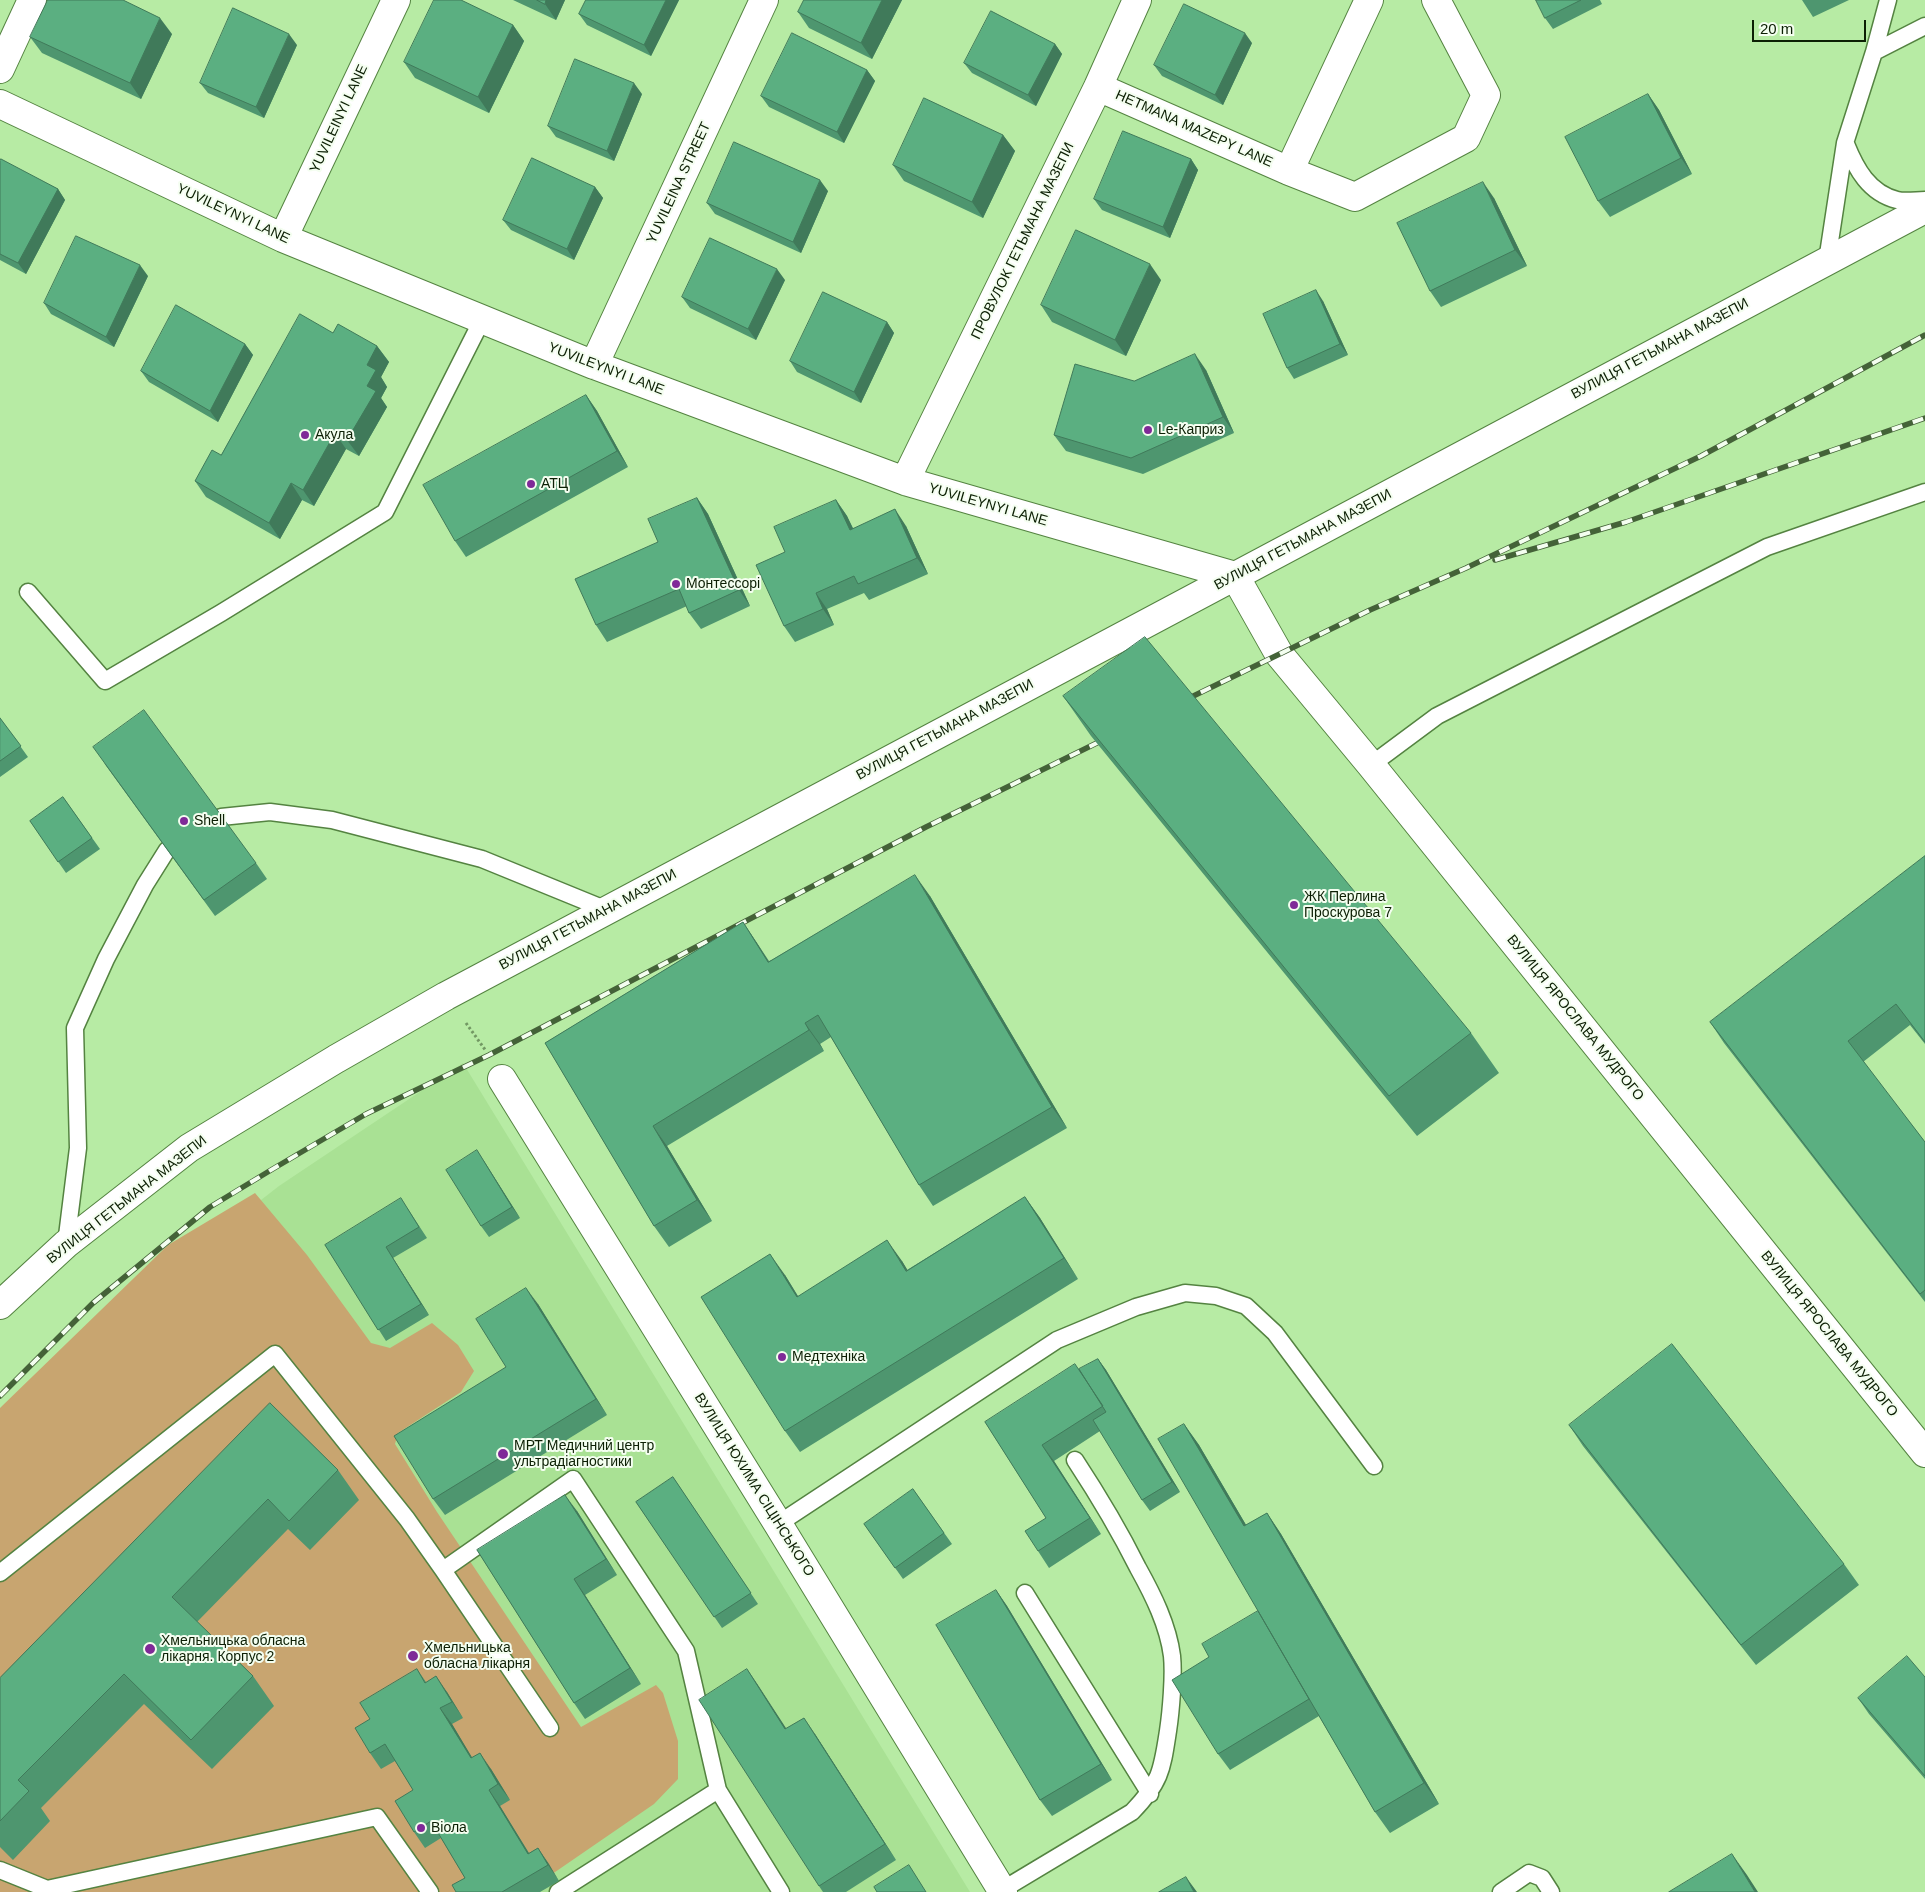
<!DOCTYPE html>
<html>
<head>
<meta charset="utf-8">
<style>
	body { margin:0 }
	#map { position:relative; width:1925px; height:1892px; overflow:hidden; background:#b7eba4; font-family:Helvetica,sans-serif }
	canvas { display:block }
	.scale { position:absolute; left:1752px; top:20px; width:114px; height:22px; box-sizing:border-box; border:2px solid #0c1f04; border-top:0; padding-left:6px; font-size:15px; line-height:18px; white-space:nowrap; color:#0c1f04; -webkit-text-stroke:4px #f4fef0; paint-order:stroke }
</style>
</head>
<body>
<div id="map">
<canvas width="1925" height="1892"></canvas>
<div class="scale">20 m</div>
</div>
<script>
const c = document.querySelector('canvas').getContext('2d');
c.lineJoin = 'round';
function fill(path, color) {
  c.fillStyle = color;
  c.fill(path, 'evenodd');
}
function strokePath(path, color, width, dash) {
  c.strokeStyle = color;
  c.lineWidth = width;
  c.lineCap = dash ? 'butt' : 'round';
  c.setLineDash(dash || []);
  c.stroke(path);
}
function drawText(font, color, halo, rows, align = 'center') {
  c.font = font + ' Helvetica,sans-serif';
  c.lineWidth = 4;
  c.setLineDash([]);
  c.textBaseline = 'middle';
  c.strokeStyle = halo;
  c.fillStyle = color;
  for (const [text, x, y, turn = 0] of rows) {
    c.save();
    c.translate(x, y);
    c.rotate((+turn || 0) * Math.PI / 180);
    c.textAlign = isNaN(turn) ? turn : align;
    if (halo) c.strokeText(text, 0, 0);
    c.fillText(text, 0, 0);
    c.restore();
  }
}
fill(new Path2D(`
	M463 1063 970 1892H0V1421L65 1353 279 1186Z`), '#a9e194');
fill(new Path2D(`
	M255 1193 307 1255 371 1343 390 1348 432 1323 458 1345 474 1371 461 1392 398 1433 395 1444 437 1512 581 1727 656 1685 663 1693 678 1741V1779L654 1804 526 1892H0V1408L168 1245Z`), '#c8a570');
const lane = new Path2D(`
	M1874 52 1888 0
	M1846 144C1856 169 1869 193 1897 200 1905 202 1917 200 1925 200
	M1827 261 1845 143 1874 52 1925 26
	M28 592 105 681 221 613 385 512 482 320
	M1371 765 1437 716 1767 547 1925 492
	M221 817 270 812 332 820 482 859 607 910
	M66 1244 78 1148 75 1028 106 959 145 885 167 850
	M778 1524 1057 1340 1136 1307 1185 1293 1216 1296 1246 1306 1275 1333 1374 1466
	M443 1570 573 1479 686 1651 718 1790 781 1892
	M0 1573 275 1354 407 1519 443 1570 550 1728
	M1025 1593 1150 1794
	M0 1870 47 1889 377 1817 430 1892
	M1002 1890 1132 1812C1161 1782 1162 1770 1168 1731 1171 1711 1174 1675 1172 1656 1168 1625 1153 1595 1138 1568 1119 1530 1098 1495 1075 1460
	M558 1892 718 1790
	M1501 1892 1529 1873 1542 1878 1551 1892`);
const street = new Path2D(`
	M0 69 32 0
	M1098 87 1289 171 1355 197 1466 138 1486 95 1436 0
	M0 104 283 238 594 365 905 481 1235 576 1279 654 1371 765 1925 1453
	M1289 171 1369 0
	M283 238 396 0
	M594 365 764 0
	M905 481 1098 87 1137 0
	M502 1079 778 1524 1003 1892`);
const secondary = new Path2D(`
	M0 1305 66 1244 189 1148 336 1059 446 996 1925 209`);
strokePath(lane, '#548341', 19);
strokePath(street, '#548341', 30);
strokePath(secondary, '#548341', 30);
strokePath(new Path2D(`
	M466 1023 486 1051`), '#729863', 3, [2.5, 2.5]);
strokePath(lane, '#fff', 16);
strokePath(street, '#fff', 28);
strokePath(secondary, '#fff', 28);
const rail = new Path2D(`
	M1495 560 1626 522 1925 418
	M1181 702 1370 610 1466 568 1701 456 1925 335
	M0 1396 93 1303 210 1207 271 1170 366 1114 489 1055 926 827 1109 737`);
strokePath(rail, '#446238', 5.5);
strokePath(rail, '#f4fef0', 4, [11]);
fill(new Path2D(`
	M513 0H565L556 20Z
	M586 0H679L651 56 587 25 579 14Z
	M804 0H902L872 59 809 28 798 12Z
	M1536 0H1600L1602 4 1553 29 1545 18Z
	M1802 0H1849L1813 17Z
	M513 25 524 41 489 113 415 78 404 62Z
	M172 34 141 99 42 53 30 37Z
	M1252 43 1223 105 1162 76 1154 65Z
	M1055 44 1062 54 1036 106 972 73 964 63Z
	M297 45 264 118 208 93 200 83Z
	M867 70 875 81 844 143 769 107 761 96Z
	M642 94 614 161 556 137 548 126Z
	M1648 94 1659 110 1692 174 1610 217 1598 201Z
	M1003 135 1015 151 983 218 904 181 893 165Z
	M1191 159 1198 170 1170 238 1102 210 1094 199Z
	M0 161 58 189 65 200 26 274 0 260Z
	M595 187 603 198 574 260 511 230 503 220Z
	M828 191 801 253 715 214 707 203Z
	M1494 198 1527 266 1441 307 1430 291Z
	M148 276 114 347 51 314 44 303Z
	M785 280 756 340 690 308 682 297Z
	M1161 280 1126 356 1052 322 1041 305Z
	M1323 301 1348 355 1294 379 1287 368Z
	M887 322 894 333 861 403 797 372 790 361Z
	M333 333 377 346 389 362 381 377 387 387 381 398 387 407 359 456 346 449 314 506 302 500 280 539 206 497 195 481 221 455Z
	M245 344 253 355 218 422 149 382 141 371Z
	M1206 370 1234 433 1143 474 1066 451 1054 435 1134 381Z
	M586 395 597 411 628 467 466 557 455 541Z
	M697 498 708 514 750 606 701 629 689 613 687 606 607 642 596 625 658 542Z
	M836 500 847 516 853 528 906 526 928 574 869 600 864 593 827 609 834 625 795 642 784 626 785 552Z
	M1063 696 1471 1033 1499 1073 1417 1136 1091 736Z
	M0 718 28 757 0 777Z
	M104 763 256 863 267 879 215 916Z
	M63 797 100 849 66 873 30 821Z
	M1925 856V1044L1910 1025 1863 1062 1925 1142V1302L1724 1043 1710 1022Z
	M930 896 1067 1128 933 1206 919 1185 831 1037 820 1044 824 1051 667 1146 712 1221 669 1247 654 1226 545 1043 743 922 769 961Z
	M484 1161 520 1218 489 1237 481 1226Z
	M1025 1197 1040 1218 1078 1279 800 1452 785 1431V1275L798 1296 902 1261 907 1270Z
	M408 1209 427 1238 393 1258 429 1315 386 1341 325 1245Z
	M538 1304 607 1415 445 1515 433 1499 506 1367Z
	M1098 1359 1106 1370 1180 1492 1150 1511 1142 1500 1100 1431 1054 1461 1101 1534 1049 1568 1038 1551 1046 1518 985 1422Z
	M270 1403 338 1470 359 1500 310 1550 288 1529 197 1622 253 1676 274 1706 212 1769 144 1704 41 1808 50 1821 13 1860 0 1847V1678Z
	M1184 1424 1199 1445 1246 1525 1267 1513 1281 1534 1439 1804 1390 1833 1375 1812 1319 1716 1230 1770 1218 1754 1258 1611Z
	M1569 1425 1844 1564 1859 1585 1756 1665 1583 1446Z
	M673 1477 758 1604 722 1628 636 1502Z
	M913 1489 952 1544 903 1579 864 1524Z
	M577 1511 617 1575 585 1595 641 1684 585 1719 574 1703 477 1550Z
	M996 1590 1007 1606 1112 1780 1052 1816 1040 1800Z
	M417 1669 426 1682 447 1692 463 1718 452 1724 472 1758 491 1769 510 1800 500 1806 529 1853 538 1848 559 1881 540 1892H456L465 1878 441 1838 425 1848 414 1832 413 1790 395 1761 381 1769 370 1753V1719Z
	M747 1669 786 1729 815 1734 896 1860 846 1892H823L819 1886Z
	M1925 1677V1779L1869 1714 1858 1698Z`), '#4e966f');
fill(new Path2D(`
	M546 0H565L556 20 545 4Z
	M666 0H679L651 56 644 45Z
	M882 0H902L872 59 861 43Z
	M160 18 172 34 141 99 130 83Z
	M513 25 524 41 489 113 478 97Z
	M1245 33 1252 43 1223 105 1215 95Z
	M289 34 297 45 264 118 256 107Z
	M1055 44 1062 54 1036 106 1028 95Z
	M867 70 875 81 844 143 837 132Z
	M634 83 642 94 614 161 607 151Z
	M1648 94 1659 110 1692 174 1681 158Z
	M1003 135 1015 151 983 218 972 202Z
	M1191 159 1198 170 1170 238 1163 227Z
	M820 180 828 191 801 253 793 242Z
	M1483 182 1494 198 1527 266 1515 250Z
	M595 187 603 198 574 260 567 249Z
	M58 189 65 200 26 274 18 263Z
	M1150 264 1161 280 1126 356 1115 340Z
	M140 265 148 276 114 347 106 337Z
	M777 269 785 280 756 340 748 329Z
	M1316 290 1323 301 1348 355 1340 344Z
	M887 322 894 333 861 403 854 392Z
	M245 344 253 355 218 422 210 411Z
	M377 346 389 362 381 377 387 387 381 398 387 407 359 456 347 440 367 386V365Z
	M1195 354 1206 370 1234 433 1223 417Z
	M586 395 597 411 628 467 617 451Z
	M335 433 346 449 314 506 303 490Z
	M291 483 302 500 280 539 269 523Z
	M697 498 708 514 750 606 739 590Z
	M836 500 847 516 861 546 850 530Z
	M895 509 906 526 928 574 917 558Z
	M816 593 827 609 834 625 823 609Z
	M915 875 930 896 1067 1128 1052 1107Z
	M743 922 757 943 782 983 768 962Z
	M805 1023 820 1044 824 1051 809 1030Z
	M653 1126 667 1146 712 1221 697 1200Z
	M477 1150 484 1161 520 1218 512 1207Z
	M1025 1197 1040 1218 1078 1279 1064 1258Z
	M887 1240 902 1261 921 1292 906 1271Z
	M386 1247 393 1258 429 1315 421 1304Z
	M770 1254 785 1275 811 1318 797 1297Z
	M526 1288 538 1304 607 1415 596 1399Z
	M1098 1359 1106 1370 1180 1492 1172 1482Z
	M1184 1424 1199 1445 1259 1547 1244 1526Z
	M1042 1445 1054 1461 1101 1534 1090 1518Z
	M565 1495 577 1511 617 1575 606 1559Z
	M1267 1513 1281 1534 1439 1804 1424 1783Z
	M574 1579 585 1595 641 1684 630 1668Z
	M996 1590 1007 1606 1112 1780 1101 1764Z
	M747 1669 758 1685 797 1745 785 1729Z
	M436 1676 447 1692 463 1718 452 1702Z
	M440 1708 452 1724 482 1774 471 1758Z
	M804 1718 815 1734 896 1860 885 1844Z
	M480 1753 491 1769 510 1800 498 1784Z
	M489 1790 500 1806 539 1870 528 1854Z
	M538 1848 549 1864 559 1881 548 1865Z
	M1732 1854 1747 1875 1758 1892H1755Z
	M1186 1877 1197 1892H1194Z`), '#407a5a');
const building = new Path2D(`
	M48 0H123L160 18 130 83 30 37Z
	M434 0H461L513 25 478 97 404 62Z
	M537 0H546L545 4Z
	M586 0H666L644 45 579 14Z
	M804 0H882L861 43 798 12Z
	M1536 0H1581L1545 18Z
	M1184 4 1245 33 1215 95 1154 65Z
	M233 8 289 34 256 107 200 83Z
	M991 11 1055 44 1028 95 964 63Z
	M792 33 867 70 837 132 761 96Z
	M575 59 634 83 607 151 548 126Z
	M1648 94 1681 158 1598 201 1565 137Z
	M924 98 1003 135 972 202 893 165Z
	M1123 131 1191 159 1163 227 1094 199Z
	M734 142 820 180 793 242 707 203Z
	M532 158 595 187 567 249 503 220Z
	M1 159 58 189 18 263 0 254V161Z
	M1483 182 1515 250 1430 291 1397 223Z
	M1076 230 1150 264 1115 340 1041 305Z
	M76 236 140 265 106 337 44 303Z
	M710 238 777 269 748 329 682 297Z
	M1316 290 1340 344 1287 368 1263 314Z
	M823 292 887 322 854 392 790 361Z
	M176 305 245 344 210 411 141 371Z
	M300 314 333 333 338 324 377 346 367 365 376 370 367 386 376 391 347 440 335 433 303 490 291 483 269 523 195 481 212 450 221 455Z
	M1195 354 1223 417 1131 458 1054 435 1075 364 1134 381Z
	M586 395 617 451 455 541 423 485Z
	M697 498 739 590 689 613 679 589 596 625 575 579 658 542 648 519Z
	M836 500 850 530 895 509 917 558 858 584 854 576 816 593 823 609 784 626 756 565 785 552 774 527Z
	M1145 637 1471 1033 1389 1096 1063 696Z
	M144 710 256 863 204 900 93 747Z
	M0 718 21 746 0 761Z
	M63 797 92 838 58 862 30 821Z
	M1925 856V1042L1896 1004 1848 1041 1925 1142V1290L1920 1294 1710 1022Z
	M915 875 1052 1107 919 1185 818 1015 805 1023 809 1030 653 1126 697 1200 654 1226 545 1043 743 922 768 962Z
	M477 1150 512 1207 481 1226 446 1170Z
	M1025 1197 1064 1258 785 1431 701 1297 770 1254 797 1297 887 1240 906 1271Z
	M401 1198 419 1227 386 1247 421 1304 378 1330 325 1245Z
	M526 1288 596 1399 433 1499 394 1436 506 1367 476 1319Z
	M1672 1344 1844 1564 1741 1645 1569 1425Z
	M1098 1359 1172 1482 1142 1500 1093 1420 1106 1412 1079 1369Z
	M1075 1364 1103 1406 1042 1445 1090 1518 1038 1551 1025 1531 1046 1518 985 1422Z
	M270 1403 338 1470 289 1521 268 1499 172 1597 253 1676 191 1740 124 1674 18 1780 29 1791 0 1821V1678Z
	M1184 1424 1244 1526 1267 1513 1424 1783 1375 1812 1158 1439Z
	M673 1477 751 1593 714 1617 636 1502Z
	M913 1489 944 1533 895 1568 864 1524Z
	M565 1495 606 1559 574 1579 630 1668 574 1703 477 1550Z
	M996 1590 1101 1764 1040 1800 936 1625Z
	M1258 1611 1309 1699 1218 1754 1172 1680 1209 1657 1202 1644Z
	M1907 1656 1925 1677V1776L1858 1698Z
	M417 1669 425 1683 436 1676 452 1702 440 1708 471 1758 480 1753 498 1784 489 1790 528 1854 538 1848 548 1865 502 1892H456L452 1885 465 1878 431 1821 414 1832 395 1801 413 1790 385 1744 370 1753 355 1728 370 1719 360 1703Z
	M747 1669 785 1729 804 1718 885 1844 819 1886 699 1700Z
	M1732 1854 1755 1892H1669Z
	M909 1865 926 1892H877L874 1887Z
	M1186 1877 1194 1892H1159Z`);
fill(building, '#5baf81');
strokePath(building, '#407a5a', 1);
for (const [x, y, r, color] of [
	[1148,430,5,"#7f2a98"],
	[305,435,5,"#7f2a98"],
	[531,484,5,"#7f2a98"],
	[676,584,5,"#7f2a98"],
	[184,821,5,"#7f2a98"],
	[1294,905,5,"#7f2a98"],
	[782,1357,5,"#7f2a98"],
	[503,1454,6,"#7f2a98"],
	[150,1649,6,"#7f2a98"],
	[413,1656,6,"#7f2a98"],
	[421,1828,5,"#7f2a98"]
]) {
  const dot = new Path2D();
  dot.arc(x, y, r, 0, 2 * Math.PI);
  c.fillStyle = color;
  c.fill(dot);
  strokePath(dot, '#f4fef0', 2);
}
drawText('14px', '#0c1f04', '#f4fef0', [
	["YUVILEINYI LANE",339,119,-65],
	["HETMANA MAZEPY LANE",1194,129,24],
	["YUVILEINA STREET",679,183,-65],
	["YUVILEYNYI LANE",233,214,25],
	["ПРОВУЛОК ГЕТЬМАНА МАЗЕПИ",1023,241,-64],
	["ВУЛИЦЯ ГЕТЬМАНА МАЗЕПИ",1660,349,-28],
	["YUVILEYNYI LANE",606,369,21],
	["YUVILEYNYI LANE",988,505,16],
	["ВУЛИЦЯ ГЕТЬМАНА МАЗЕПИ",1303,540,-28],
	["ВУЛИЦЯ ГЕТЬМАНА МАЗЕПИ",945,730,-28],
	["ВУЛИЦЯ ГЕТЬМАНА МАЗЕПИ",588,920,-28],
	["ВУЛИЦЯ ЯРОСЛАВА МУДРОГО",1575,1018,51],
	["ВУЛИЦЯ ГЕТЬМАНА МАЗЕПИ",127,1200,-38],
	["ВУЛИЦЯ ЯРОСЛАВА МУДРОГО",1829,1334,51],
	["ВУЛИЦЯ ЮХИМА СІЦІНСЬКОГО",754,1485,58]
]);
drawText('14px', '#0c1f04', '#f4fef0', [
	["Le-Каприз",1158,430],
	["Акула",315,435],
	["АТЦ",541,484],
	["Монтессорі",686,584],
	["Shell",194,821],
	["ЖК Перлина",1304,897],
	["Проскурова 7",1304,913],
	["Медтехніка",792,1357],
	["МРТ Медичний центр",514,1446],
	["ультрадіагностики",514,1462],
	["Хмельницька обласна",161,1641],
	["лікарня. Корпус 2",161,1657],
	["Хмельницька",424,1648],
	["обласна лікарня",424,1664],
	["Віола",431,1828]
], 'left');
</script>
</body>
</html>
